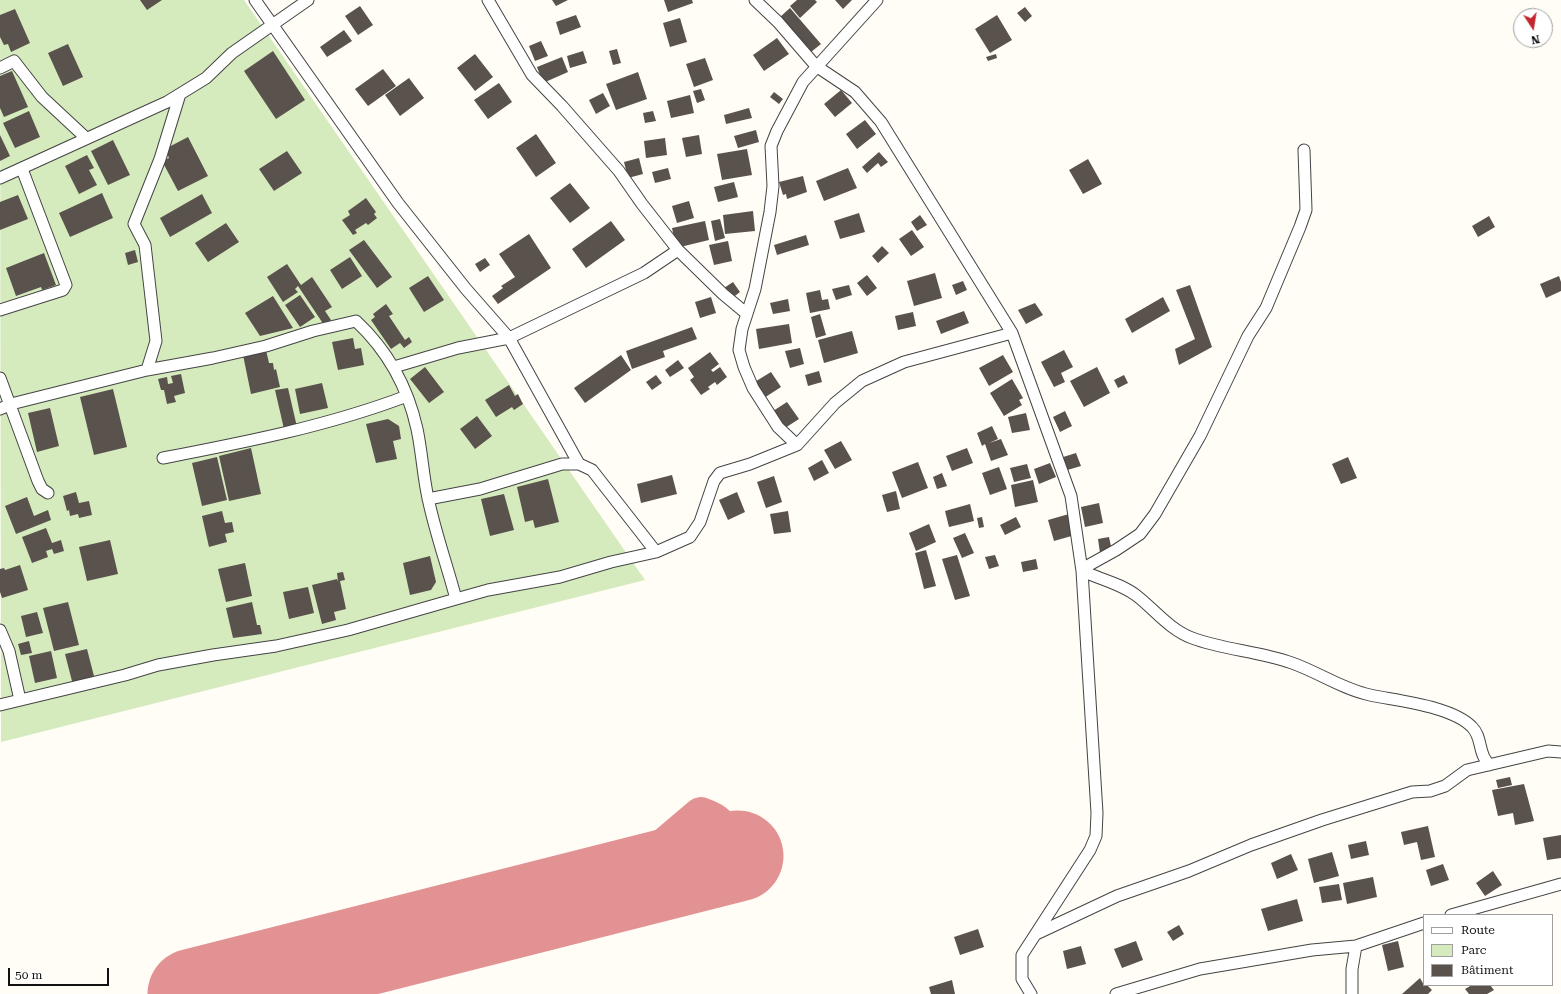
<!DOCTYPE html>
<html>
<head>
<meta charset="utf-8">
<style>
	body { margin:0 }
	#map { position:relative; width:1561px; height:994px; overflow:hidden; background:#fffdf5; font-family:"Roboto Serif",serif }
	canvas { display:block }
	.legend { position:absolute; left:1423px; top:914px; width:130px; height:72px; box-sizing:border-box; background:#fff; border:1px solid #a0a0a0; margin:0; padding:5px 7px; list-style:none; font-size:12px; color:#111 }
	.legend li { display:flex; align-items:center; gap:8px; height:20px }
	.legend b { width:20px; border:1px solid #a0a0a0 }
	.north { position:absolute; left:1513px; top:8px; width:40px; height:40px; box-sizing:border-box; background:#fff; border:1px solid #a0a0a0; border-radius:50%; rotate:168deg; font-size:11px; font-weight:700; line-height:16px; text-align:center; color:#111 }
	.north::after { content:''; display:block; margin:auto; width:14px; height:18px; background:#c4262e; clip-path:polygon(50% 0,100% 100%,50% 72%,0 100%) }
	.scale { position:absolute; left:8px; top:968px; width:101px; height:18px; box-sizing:border-box; border:2px solid #111; border-top:0; padding-left:5px; font-size:12px; line-height:14px; white-space:nowrap; color:#111; -webkit-text-stroke:3px #fff; paint-order:stroke }
</style>
</head>
<body>
<div id="map">
<canvas width="1561" height="994"></canvas>
<ul class="legend">
<li><b style="height:5px;background:#fff"></b>Route</li>
<li><b style="height:11px;background:#d5ebbd"></b>Parc</li>
<li><b style="height:11px;background:#5a524d"></b>Bâtiment</li>
</ul>
<div class="north">N</div>
<div class="scale">50 m</div>
</div>
<script>
const c = document.querySelector('canvas').getContext('2d');
c.lineJoin = 'round';
function fill(path, color) {
  c.fillStyle = color;
  c.fill(path, 'evenodd');
}
function strokePath(path, color, width, dash) {
  c.strokeStyle = color;
  c.lineWidth = width;
  c.lineCap = dash ? 'butt' : 'round';
  c.setLineDash(dash || []);
  c.stroke(path);
}
fill(new Path2D(`
	M0 0H244L645 580 1 742Z`), '#d5ebbd');
strokePath(new Path2D(`
	M592 893 642 865 701 815C705 817 712 819 715 822 733 836 734 861 719 876 714 881 705 888 697 888 682 889 666 882 651 878`), '#e29292', 36);
strokePath(new Path2D(`
	M193 994 738 856`), '#e29292', 91);
fill(new Path2D(`
	M140 0H162L147 10Z
	M552 0H568L556 6Z
	M664 0H692L693 3 668 12Z
	M797 0H815L817 2 800 18 790 6Z
	M835 0H852L843 9Z
	M360 6 373 25 358 35 345 16Z
	M1025 7 1032 16 1025 22 1017 13Z
	M790 8 821 44 811 52 780 17Z
	M15 9 30 43 11 52 8 44 4 45 0 37V15Z
	M576 15 581 27 560 35 556 22Z
	M997 15 1012 40 990 53 975 29Z
	M680 18 687 42 670 47 663 23Z
	M344 30 352 41 327 57 320 47Z
	M777 38 789 54 764 71 753 55Z
	M541 41 548 56 535 61 529 46Z
	M68 44 83 77 63 86 48 53Z
	M617 49 621 63 613 65 609 51Z
	M273 51 305 100 276 119 244 71Z
	M583 51 587 63 570 68 567 56Z
	M475 54 493 77 475 91 457 68Z
	M996 54 997 58 988 61 986 57Z
	M562 57 568 72 543 83 537 67Z
	M705 58 713 80 694 87 686 64Z
	M383 69 396 86 368 106 355 89Z
	M12 71 28 107 4 117 0 108V76Z
	M638 72 647 99 616 110 606 84Z
	M409 78 424 98 400 116 385 95Z
	M499 83 512 102 488 119 474 100Z
	M701 89 705 100 697 103 693 91Z
	M841 90 852 103 835 117 824 104Z
	M774 92 783 99 779 104 770 97Z
	M603 93 610 106 596 114 589 100Z
	M690 95 694 113 671 118 667 101Z
	M749 108 752 118 726 124 724 115Z
	M29 111 40 137 15 148 3 123Z
	M653 111 656 121 645 123 643 113Z
	M865 120 876 134 857 149 846 134Z
	M756 130 759 142 738 148 734 136Z
	M536 134 556 163 536 177 516 148Z
	M0 135 10 156 0 161Z
	M699 135 702 154 686 157 682 138Z
	M188 137 208 176 178 191 162 161 169 158 165 149Z
	M665 138 667 155 646 158 644 141Z
	M113 140 130 175 108 185 91 151Z
	M747 149 752 175 722 180 717 154Z
	M287 151 302 173 274 191 259 169Z
	M879 152 888 162 881 167 878 163 867 173 862 167Z
	M87 155 94 168 89 170 97 185 79 194 65 166Z
	M639 158 643 174 628 178 624 162Z
	M1088 159 1102 184 1083 194 1069 170Z
	M668 168 671 179 655 183 652 172Z
	M848 168 857 188 824 201 816 181Z
	M803 176 807 192 787 199 786 194 783 195 779 182Z
	M734 182 738 197 718 202 714 187Z
	M570 183 590 208 570 223 550 198Z
	M102 193 113 218 70 237 59 213Z
	M202 194 212 213 170 237 160 218Z
	M18 195 28 219 0 230V202Z
	M366 198 376 212 374 214 377 218 368 225 366 223 355 230 357 233 353 235 342 220 350 215 348 211Z
	M689 201 694 218 677 223 672 206Z
	M753 211 755 231 725 234 723 215Z
	M859 213 865 232 840 239 834 221Z
	M920 215 927 225 917 231 911 222Z
	M1489 216 1495 227 1478 237 1472 226Z
	M720 219 725 238 715 241 711 221Z
	M611 221 625 240 586 268 572 249Z
	M705 221 709 240 676 248 672 228Z
	M226 223 239 242 208 262 195 243Z
	M912 230 924 247 911 256 899 239Z
	M529 234 551 268 498 304 492 296 503 288 501 286 515 277 499 254Z
	M806 235 809 245 777 255 774 245Z
	M364 240 392 277 377 288 349 250Z
	M728 241 732 261 714 265 709 245Z
	M882 246 889 253 878 263 872 256Z
	M135 250 138 262 128 265 125 253Z
	M44 253 56 285 42 290 41 287 16 296 6 268Z
	M350 257 362 276 342 289 330 270Z
	M485 258 490 265 480 272 475 264Z
	M287 264 301 285 312 277 332 307 325 311 331 320 324 325 298 286 295 289 298 292 283 302 267 277Z
	M935 273 942 298 914 306 907 281Z
	M867 275 877 288 867 296 857 283Z
	M428 276 444 300 424 312 409 288Z
	M1559 276 1561 282V291L1546 298 1540 284Z
	M963 281 967 290 956 295 952 285Z
	M733 282 740 292 731 299 724 288Z
	M849 285 852 295 836 300 832 289Z
	M1190 285 1212 347 1179 365 1175 349 1195 339 1176 290Z
	M820 290 822 300 828 299 830 309 810 313 806 293Z
	M300 295 315 317 300 327 285 305Z
	M273 296 293 328 260 336 245 313Z
	M711 297 716 313 700 318 695 302Z
	M1163 297 1170 311 1132 333 1125 319Z
	M788 299 790 311 773 314 770 303Z
	M1035 303 1043 315 1026 324 1018 310Z
	M386 304 393 314 389 316 405 340 409 337 412 342 404 348 400 343 391 349 371 320 375 317 373 314Z
	M964 311 969 323 941 334 936 321Z
	M913 312 916 326 898 330 895 316Z
	M820 314 826 335 816 338 811 317Z
	M789 324 792 343 759 349 756 329Z
	M692 327 697 339 663 351 665 357 632 369 626 351Z
	M852 331 858 353 824 363 818 340Z
	M353 338 355 349 361 348 364 365 338 370 332 342Z
	M800 348 804 364 790 368 785 351Z
	M266 350 269 363H273L274 370 276 369 280 387 251 394 243 355Z
	M1064 350 1073 367 1061 373 1065 382 1054 387 1041 362Z
	M710 352 719 364 711 370 713 372 720 367 727 377 717 385 715 382 708 387 710 389 701 395 690 380 694 377 688 368Z
	M621 355 631 370 585 403 574 388Z
	M1003 355 1013 372 989 386 979 368Z
	M678 360 684 368 670 377 665 370Z
	M425 367 444 392 429 403 410 379Z
	M1097 367 1110 393 1084 407 1070 381Z
	M819 371 822 382 808 386 805 375Z
	M771 372 781 387 764 398 753 383Z
	M181 374 185 393 174 396 176 402 167 404 164 390H161L158 379 167 377 168 384 173 383 171 376Z
	M656 375 662 383 652 390 646 382Z
	M1124 375 1128 383 1118 388 1114 380Z
	M1012 379 1023 398 1019 400 1022 405 1004 416 990 393Z
	M322 383 328 408 300 414 295 389Z
	M509 385 515 396 518 394 523 404 514 410 512 407 496 417 485 400Z
	M288 388 297 427 284 429 275 390Z
	M113 389 127 447 94 455 80 397Z
	M787 402 799 419 785 428 773 411Z
	M50 408 59 446 37 452 28 413Z
	M1065 411 1072 426 1060 432 1053 417Z
	M1026 413 1030 430 1012 433 1008 417Z
	M477 416 492 436 475 449 460 429Z
	M388 419 399 426 401 439 393 441 397 459 376 463 366 424Z
	M992 426 998 439 989 443 1001 439 1008 455 991 461 985 444 982 446 977 433Z
	M841 441 852 460 835 469 824 450Z
	M251 448 261 494 229 501 219 456Z
	M967 448 973 463 952 471 946 456Z
	M1076 453 1081 466 1064 471 1060 458Z
	M217 457 227 500 202 506 192 463Z
	M1348 457 1357 478 1341 484 1332 464Z
	M822 460 829 473 814 481 808 468Z
	M918 462 928 488 902 498 892 472Z
	M1050 463 1056 477 1039 484 1034 469Z
	M1027 464 1031 478 1014 482 1010 468Z
	M999 467 1007 489 990 495 982 473Z
	M942 473 947 486 937 489 933 477Z
	M672 475 677 494 641 503 637 484Z
	M774 476 782 502 766 508 757 482Z
	M548 479 559 522 535 528 533 520 525 522 517 487Z
	M1033 480 1038 502 1015 507 1011 485Z
	M896 491 900 509 887 512 882 495Z
	M76 492 79 503 89 501 92 515 79 518 78 514 70 516 69 510 67 511 63 496Z
	M737 492 745 512 728 520 719 500Z
	M504 494 514 530 490 536 481 499Z
	M27 497 34 516 48 510 51 520 16 534 5 506Z
	M1099 503 1103 523 1085 527 1081 507Z
	M970 504 974 521 949 527 945 511Z
	M222 511 225 523 232 522 234 532 225 534 227 542 209 547 202 516Z
	M788 511 791 532 774 534 770 514Z
	M1069 514 1075 535 1054 541 1048 520Z
	M982 517 984 527 979 528 977 518Z
	M1016 517 1021 527 1005 535 1000 525Z
	M929 524 936 542 916 551 909 533Z
	M46 528 52 543 61 540 64 551 54 554 52 549 46 551 48 557 32 563 22 537Z
	M965 533 974 553 962 558 953 538Z
	M1109 537 1112 551 1100 553 1098 539Z
	M110 540 118 574 87 581 79 547Z
	M926 550 936 586 924 589 915 553Z
	M957 555 970 596 955 600 942 559Z
	M995 555 999 566 989 569 985 557Z
	M430 556 436 582 431 590 410 595 403 563Z
	M1036 559 1038 569 1023 572 1021 562Z
	M245 563 252 596 226 602 218 569Z
	M20 565 28 590 2 598 0 592V569L4 568 5 570Z
	M343 572 345 580 340 581 346 609 334 612 336 620 322 624 312 585 337 579 338 582 337 573Z
	M308 587 314 613 289 619 283 592Z
	M68 602 79 645 54 651 43 608Z
	M252 602 257 625H260L262 634 233 638 226 608Z
	M37 612 43 633 26 637 21 616Z
	M29 641 32 653 21 655 18 644Z
	M87 649 95 680 73 685 65 654Z
	M51 651 57 678 35 683 29 656Z
	M1510 777 1512 785 1498 788 1496 780Z
	M1524 784 1534 821 1515 825 1513 813 1498 816 1492 790Z
	M1428 826 1435 857 1421 860 1417 842 1404 845 1401 832Z
	M1561 835V858L1547 860 1543 838Z
	M1366 841 1369 855 1351 859 1348 845Z
	M1332 852 1339 876 1314 883 1308 859Z
	M1291 854 1298 870 1277 879 1271 863Z
	M1443 864 1449 880 1431 886 1426 870Z
	M1493 871 1502 885 1485 896 1476 883Z
	M1373 877 1377 897 1347 904 1343 883Z
	M1339 884 1342 900 1322 903 1319 887Z
	M1297 899 1303 921 1268 931 1261 909Z
	M1179 925 1184 934 1173 941 1167 932Z
	M978 929 984 947 960 955 954 937Z
	M1136 941 1143 960 1122 968 1114 949Z
	M1398 941 1404 967 1388 971 1382 945Z
	M1081 946 1086 964 1067 969 1063 951Z
	M1420 978 1424 985H1427L1432 990 1428 994H1402Z
	M952 980 955 994H931L929 987Z
	M1472 985H1490L1494 990 1487 994H1469L1465 989Z`), '#5a524d');
const street = new Path2D(`
	M255 0 398 203 466 289 509 338 644 273 678 250
	M488 0 532 75 562 106 619 171 642 204 678 250 723 294 747 314
	M755 0 778 22 816 66 855 92 881 122 1012 333 1071 496 1082 571 1097 813 1096 836 1090 850 1022 955V979L1031 994
	M0 68 14 61 42 97 86 138
	M0 178 167 102 206 78 232 53 308 0
	M0 310 63 290 66 285 22 169
	M394 367 458 348 509 338 579 464
	M147 370 156 341 145 245 134 224 160 159 180 94
	M0 378 38 481 42 489 48 493
	M0 409 11 404 147 370 213 358 266 346 313 331 356 321C387 350 408 388 417 429 422 452 423 476 428 498 435 532 447 565 456 599
	M797 445 778 427 753 388 744 367 739 350 742 329 755 289 770 212 773 186 771 146 777 131 803 82 877 0
	M163 458C246 442 328 426 407 396
	M428 499 480 489 562 464H579L592 470 656 552
	M1082 571 1089 565 1116 550 1140 534 1155 514 1200 436 1248 336 1266 308 1300 227 1306 210 1304 150
	M1082 571C1100 579 1122 584 1137 596 1155 610 1170 630 1192 638 1224 650 1259 651 1292 663 1318 672 1342 689 1370 695 1398 701 1452 706 1472 727 1480 735 1479 745 1483 755 1484 758 1487 762 1489 765
	M0 630 9 651 20 700
	M0 705 125 675 158 665 213 655 276 646 348 630 456 599 488 590 560 577 611 562 656 552 690 537 700 522 714 481 720 473 750 464 797 445 835 403 862 381 904 362 1012 333
	M1451 915 1561 884
	M1036 934 1117 896 1189 871 1251 845 1322 820 1412 792 1430 791 1445 786 1467 770 1548 751 1561 752
	M1116 994 1200 969 1312 950 1356 946 1424 923
	M1352 994V969L1356 946`);
strokePath(street, '#444', 13);
strokePath(street, '#fff', 11);
</script>
</body>
</html>
